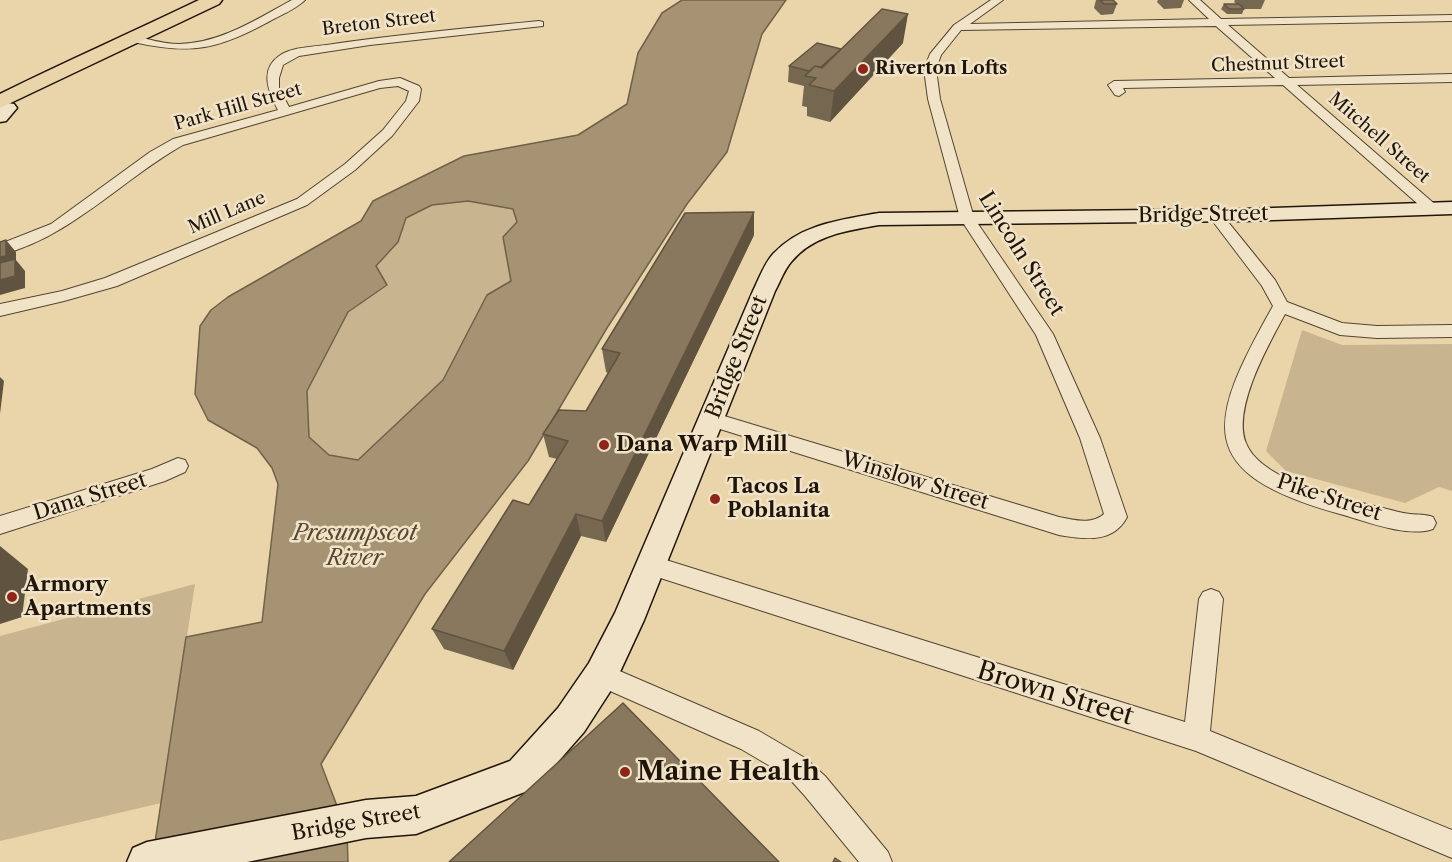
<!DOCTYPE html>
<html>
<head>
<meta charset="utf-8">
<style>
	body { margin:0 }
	canvas { display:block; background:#ead4aa }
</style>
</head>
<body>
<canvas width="1452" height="862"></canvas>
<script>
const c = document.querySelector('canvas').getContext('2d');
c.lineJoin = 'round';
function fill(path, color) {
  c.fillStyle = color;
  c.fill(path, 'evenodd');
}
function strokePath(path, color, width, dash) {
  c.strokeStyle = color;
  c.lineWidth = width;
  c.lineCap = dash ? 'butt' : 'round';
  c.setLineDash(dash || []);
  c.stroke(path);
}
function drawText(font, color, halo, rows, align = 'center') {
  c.font = font + ' "Libre Caslon Text",serif';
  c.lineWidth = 5;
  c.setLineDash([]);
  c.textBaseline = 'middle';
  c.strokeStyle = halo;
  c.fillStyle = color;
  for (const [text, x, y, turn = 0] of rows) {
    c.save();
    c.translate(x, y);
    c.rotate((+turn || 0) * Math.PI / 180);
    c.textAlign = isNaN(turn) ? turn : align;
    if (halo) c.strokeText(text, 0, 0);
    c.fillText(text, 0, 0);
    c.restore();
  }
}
fill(new Path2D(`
	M468 201 513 209 517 222 503 237 512 281 487 295 443 380 358 460 329 455 309 437 307 391 348 312 387 286 376 266 398 242 406 218 432 205Z
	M1302 330 1342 345 1452 344V491L1439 487 1405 503 1286 471 1266 451Z
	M195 584 161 803 0 841V636Z`), '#c8b48f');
const water = new Path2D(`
	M682 0H786L762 34 727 152 687 204 607 328 528 461 425 594 321 764 347 832 348 862H152L186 637 262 622 278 484 272 468 257 448 208 420 195 394 200 326 211 310 228 297 361 221 373 201 464 156 578 135 627 104 638 53 662 13ZM468 201 513 209 517 222 503 237 511 281 487 295 443 380 358 460 329 455 309 437 307 391 348 312 387 285 376 266 398 242 406 218 432 205Z`);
fill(water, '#a59373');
strokePath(water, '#706149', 1.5);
const street = new Path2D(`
	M292 0H305C296 9 281 15 270 21 216 50 192 55 133 42L127 39 133 36C148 39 164 44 179 44 221 43 257 19 292 0Z
	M991 0H1003L970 24 1209 19 1189 0H1200L1221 19 1452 15V21L1228 25 1289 78 1452 74V82L1297 85 1437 206 1439 209 1437 212H1427L1283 85 1123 88 1125 92 1119 96 1115 95 1108 85 1114 81 1275 78 1216 26 961 30 941 55 936 69 940 99 974 218 1053 334 1100 438 1127 517C1113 544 1084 539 1059 535L704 424 701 419 704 414 711 412 1059 517C1075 520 1091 525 1104 514L1080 438 1036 335 960 218 928 99 924 69 930 54 954 25Z
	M539 21 543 22V26L370 45 299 56 283 65 279 78V88L289 107 379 81 400 78 419 86 421 89 419 101 392 136 355 170 307 205 117 286 64 301 0 316V304L62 291 105 278 297 199 345 164 383 130 406 101 409 91 398 86 380 88 183 145C121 180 71 237 0 255V244L51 224 150 152 173 139 278 110C269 93 259 70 279 56 293 46 316 47 333 44 401 34 470 28 539 21Z
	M1215 211 1220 212 1275 280 1287 302 1342 323 1377 326 1452 325V337L1377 338 1340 335 1285 314C1269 344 1232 408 1246 443 1261 482 1346 499 1383 508 1392 510 1401 513 1410 514 1418 515 1425 514 1433 517L1436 523 1433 529C1407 538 1365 521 1340 514 1192 473 1207 423 1273 306L1262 286 1208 215Z
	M178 458 185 460 188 466 185 472 165 481 0 534V516L152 469Z
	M650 555 1185 722 1199 599 1203 592 1211 589 1219 592 1223 599 1210 731 1452 830V858L1196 751 642 572 639 565 642 558Z
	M601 663 759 731 805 758 825 776 888 852 892 862H859L805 796 787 776 741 749 592 683 589 675 592 667Z`);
const secondary = new Path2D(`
	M8 103 14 104 17 108 6 121 0 122V106Z
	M1452 202V214L1243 221 879 225C846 231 813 235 791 262 784 270 780 282 775 291L644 620 613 687 584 732 535 788 416 834 366 838 247 862H127L133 848 147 842 366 800 416 796 510 761 558 708 589 663 615 613 753 291C759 279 764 264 773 254 801 224 840 220 879 213L1243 209Z`);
const highway = new Path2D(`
	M199 0H222L219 4 0 108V94C66 61 133 32 199 0Z`);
strokePath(street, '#524531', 2);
strokePath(secondary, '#201509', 3);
strokePath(highway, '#201509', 3);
fill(street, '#f1e3c8');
fill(secondary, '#f1e3c8');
fill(highway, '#ead4aa');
fill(new Path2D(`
	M1096 0H1113L1117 4 1113 14 1101 15 1094 8Z
	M1158 0H1184L1181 8 1164 9 1157 2Z
	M1235 0H1265L1261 9H1244L1242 14H1227L1221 9 1224 4H1237L1234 2Z
	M903 43 830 122 807 116V107L802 106 804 86 788 82 789 66 841 49Z
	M754 235 606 542 581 536 513 670 444 649 432 629 529 505 557 459 549 457 543 434 586 411 608 373 606 372 602 349Z`), '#766750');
fill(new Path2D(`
	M908 14 903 43 830 122 834 91Z
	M754 212V235L606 542 602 521Z
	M6 240 16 252V260L25 271V288L0 295V257Z
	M0 377 4 381 0 414Z
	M576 514 581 536 513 670 504 651Z
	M0 546 28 569 22 617 0 624Z`), '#605441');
const building = new Path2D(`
	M1100 0H1113L1117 4H1104Z
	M1224 4H1239L1244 9H1229Z
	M882 9 908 14 834 91 809 85 816 78 805 76 815 66 822 68Z
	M817 43 841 49 821 67 815 66 809 71 789 66Z
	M754 212 602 521 576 514 504 651 432 629 513 500 529 505 568 441 543 434 559 410 586 411 620 353 602 349 685 213Z
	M6 240V256L0 257V242Z
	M15 259V276L0 280V263Z
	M623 703 779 862H449Z
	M835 858 841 862H833Z`);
fill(building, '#89785d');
strokePath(building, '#605441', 1.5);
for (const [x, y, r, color] of [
	[863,69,6,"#8f2418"],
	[604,445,6,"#8f2418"],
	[715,499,6,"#8f2418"],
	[12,597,6,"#8f2418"],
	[625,772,6,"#8f2418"]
]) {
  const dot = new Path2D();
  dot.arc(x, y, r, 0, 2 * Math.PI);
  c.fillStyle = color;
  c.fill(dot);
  strokePath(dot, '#f1e3c8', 2);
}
drawText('18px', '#201509', '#f1e3c8', [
	["Breton Street",379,23,-7],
	["Chestnut Street",1278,64,-2],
	["Park Hill Street",238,107,-16],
	["Mitchell Street",1379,138,41],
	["Mill Lane",227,213,-23]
]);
drawText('bold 18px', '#201509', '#f1e3c8', [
	["Riverton Lofts",875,69]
], 'left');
drawText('21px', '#201509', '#f1e3c8', [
	["Bridge Street",1203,215,-1],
	["Lincoln Street",1021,254,58],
	["Bridge Street",737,357,-68],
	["Winslow Street",915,481,17],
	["Dana Street",90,497,-17],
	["Pike Street",1329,498,18],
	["Bridge Street",356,823,-10]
]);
drawText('bold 21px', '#201509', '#f1e3c8', [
	["Dana Warp Mill",616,445],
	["Tacos La",727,487],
	["Poblanita",727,511],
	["Armory",24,585],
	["Apartments",24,609]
], 'left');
drawText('italic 22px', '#554733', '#f1e3c8', [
	["Presumpscot",355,534],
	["River",355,559]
]);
drawText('26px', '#201509', '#f1e3c8', [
	["Brown Street",1055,694,17]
]);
drawText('bold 26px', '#201509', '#f1e3c8', [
	["Maine Health",637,772]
], 'left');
</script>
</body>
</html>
